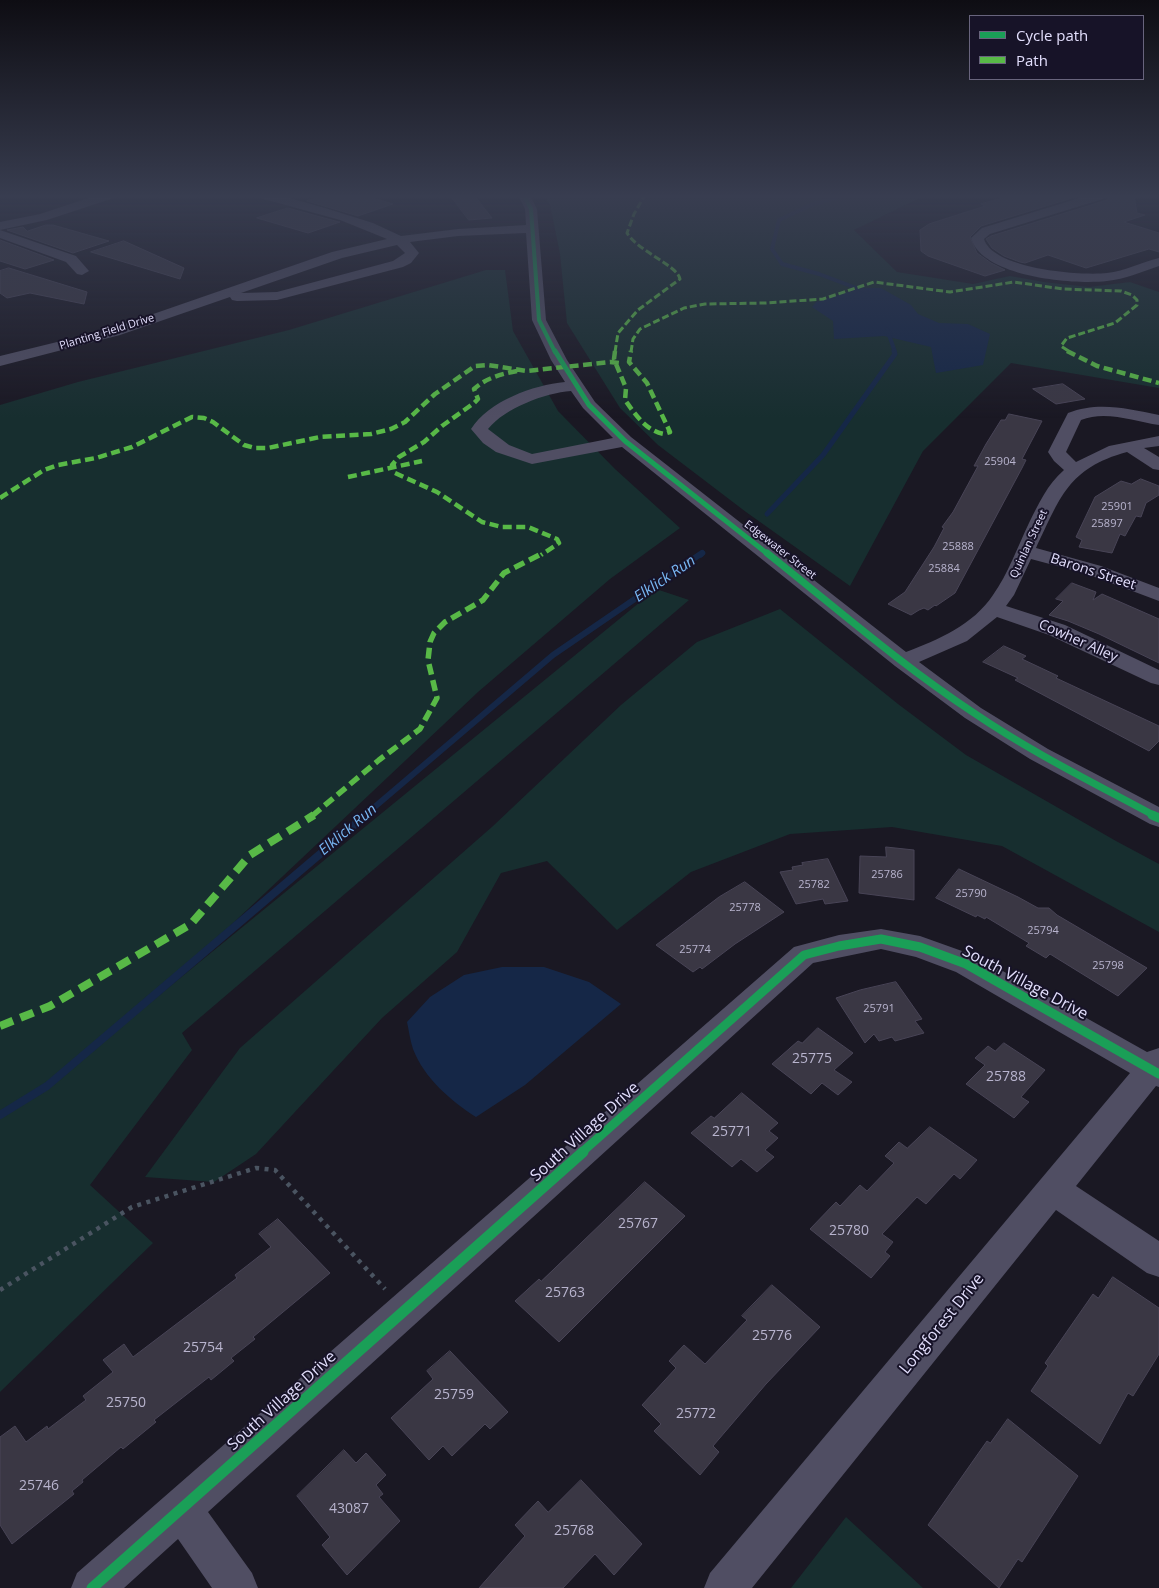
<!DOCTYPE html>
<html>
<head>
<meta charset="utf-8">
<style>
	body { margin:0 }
	#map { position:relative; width:1159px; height:1588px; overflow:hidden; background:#1a1823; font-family:"Open Sans",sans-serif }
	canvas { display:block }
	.legend { position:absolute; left:969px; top:15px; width:175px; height:65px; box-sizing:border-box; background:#171328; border:1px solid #68647d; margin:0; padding:6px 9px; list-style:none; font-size:15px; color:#e2defc }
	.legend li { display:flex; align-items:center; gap:10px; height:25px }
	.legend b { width:25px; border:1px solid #68647d }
</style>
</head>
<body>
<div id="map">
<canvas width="1159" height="1588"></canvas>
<ul class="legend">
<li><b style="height:6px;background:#1a9f57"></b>Cycle path</li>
<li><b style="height:6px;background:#58b947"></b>Path</li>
</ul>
</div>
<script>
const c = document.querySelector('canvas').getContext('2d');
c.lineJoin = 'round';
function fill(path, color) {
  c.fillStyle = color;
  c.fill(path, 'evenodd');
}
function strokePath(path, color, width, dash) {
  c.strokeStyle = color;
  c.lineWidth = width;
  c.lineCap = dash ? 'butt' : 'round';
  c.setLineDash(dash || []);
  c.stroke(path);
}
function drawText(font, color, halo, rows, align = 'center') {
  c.font = font + ' "Open Sans",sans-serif';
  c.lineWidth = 4;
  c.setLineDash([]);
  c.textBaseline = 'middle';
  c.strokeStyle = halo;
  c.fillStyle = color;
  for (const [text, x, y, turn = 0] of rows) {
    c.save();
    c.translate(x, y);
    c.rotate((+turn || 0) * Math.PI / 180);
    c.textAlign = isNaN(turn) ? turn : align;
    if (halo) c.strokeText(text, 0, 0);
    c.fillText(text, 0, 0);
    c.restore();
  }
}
fill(new Path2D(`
	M544 195H926L854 230 897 272 973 284 1010 276 1044 282 1089 287 1130 282 1159 292V388L1011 363 923 451 850 586 746 512 658 445 620 408 567 323 560 254 550 205Z
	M486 270H505L513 331 558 411 615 469 680 528 610 579 478 692 141 1010 656 589 689 600 182 1033 192 1050 90 1185 153 1243 0 1392V405L78 382 289 330Z
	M780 609 898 704 966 755 1116 841 1159 864V932L1002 846 892 827 790 834 691 872 617 930 547 861 501 873 457 952 382 1018 256 1154 214 1182 145 1177 240 1048 493 826 621 705 697 642Z
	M846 1517 923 1588H791Z`), '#172e2f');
fill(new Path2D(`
	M861 288H881L911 305 918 314 939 323 968 324 990 334 983 365 936 373 931 347 884 336 834 339 833 321 812 307 816 302Z
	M502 967H544L589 982 621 1004 525 1085 476 1117C451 1101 424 1078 413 1049 410 1040 409 1031 407 1022L430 997 464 975Z`), '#152747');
strokePath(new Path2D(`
	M844 195 811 205 779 220 772 249 782 264 819 274 867 292
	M887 329 895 352`), '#152747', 4);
strokePath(new Path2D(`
	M767 514 823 455 895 354 894 351
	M701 555 703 553`), '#152747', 5);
strokePath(new Path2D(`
	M364 816 553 655 702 553`), '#152747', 6);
strokePath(new Path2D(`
	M0 1115 47 1086 366 815`), '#152747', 8);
const building = new Path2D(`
	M325 195H363L393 204 358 216 307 201Z
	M450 195H474L492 218 469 220Z
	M1014 195H1082L981 226 970 237 977 253 991 263 1005 270 985 276 928 256 921 251 920 230 929 224 985 206 981 204Z
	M1110 195H1134L1137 213 1145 215 1124 222 1159 233V252L1149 249 1086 268 1048 255 1025 263 1020 262 1004 256 992 248 986 239 991 236 1107 200Z
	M288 208 339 222H340L308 233 257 218Z
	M46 225H53L109 241 73 253 7 230 23 227 27 231Z
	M0 240 54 260 25 269 0 261Z
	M124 241 184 268 180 279 91 252Z
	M9 268 87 292 84 304 30 293 7 298 0 293V271Z
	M1063 384 1085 399 1056 404 1033 389Z
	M1009 414 1042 421 1022 459 1026 460 1022 468 955 593 936 606 935 605 928 610 924 608 919 610 911 615 888 604 905 592 934 547 944 528 942 527 953 512 978 466H974L986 444 1001 420H1005Z
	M1141 479 1159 486V495L1146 503 1141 517 1136 516 1125 536 1120 534 1112 553 1079 547 1082 540 1076 537 1095 497 1121 481 1131 484Z
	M1072 583 1096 592 1093 600 1102 594 1159 619V663L1099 634 1068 621 1049 615 1063 601 1056 599Z
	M1004 646 1026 656 1022 659 1058 676 1056 678 1159 726V741L1149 751 1015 680 1018 678 983 662Z
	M886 847 914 850V900L859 893 860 856 886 857Z
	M828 859 848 901 825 904 823 899 796 904 780 872 793 870 792 867 803 865 802 863Z
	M959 869 1018 897 1038 908H1049L1057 915 1147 968 1118 996 1050 954 1046 958 1026 946 1029 943 986 917 985 919 977 915 976 917 936 898Z
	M745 882 784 912 735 944 702 969 700 967 693 972 656 945 719 897Z
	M896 982 922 1019 915 1021 924 1033 895 1041 892 1037 879 1041 874 1034 865 1043 836 998 860 990Z
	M818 1028 853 1053 834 1070 852 1082 838 1095 822 1083 811 1094 772 1064 798 1041 802 1043Z
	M1004 1043 1045 1070 1021 1097 1029 1102 1014 1118 966 1084 985 1065 975 1058 988 1046 995 1051Z
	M742 1093 778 1123 769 1131 778 1138 765 1150 774 1157 757 1172 741 1159 732 1167 691 1133 711 1116 714 1118Z
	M930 1127 977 1160 960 1179 954 1174 926 1204 917 1197 882 1234 893 1242 885 1252 890 1256 871 1278 810 1229 836 1202 840 1206 860 1185 867 1191 894 1163 885 1156 899 1142 907 1148Z
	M645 1182 685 1216 559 1342 515 1301 539 1279 541 1281Z
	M278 1219 330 1273 253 1337 255 1339 231 1358 234 1361 211 1380 209 1377 154 1420 156 1422 123 1449 121 1447 82 1480 83 1482 72 1491 74 1494 12 1544 0 1525V1437L15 1426 26 1442 47 1426 48 1429 86 1400 83 1396 113 1372 103 1360 124 1344 133 1357 237 1278 235 1275 271 1247 259 1234Z
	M1113 1277 1159 1308V1354L1133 1396 1128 1393 1100 1444 1031 1391 1048 1366 1045 1363 1093 1294 1098 1298Z
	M772 1285 820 1327 766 1384 713 1446 719 1452 700 1475 654 1431 661 1424 642 1405 676 1368 669 1361 684 1345 705 1364 747 1320 742 1316Z
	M450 1351 508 1412 490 1429 485 1424 452 1456 443 1446 429 1460 391 1418 433 1379 427 1371Z
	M1008 1419 1078 1476 1022 1562 1018 1559 999 1588 928 1525 987 1441 990 1443Z
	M344 1450 356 1463 366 1453 386 1475 376 1485 383 1494 379 1497 400 1521 347 1575 322 1545 330 1537 297 1496Z
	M581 1480 642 1544 614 1575 595 1554 563 1588H479L525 1536 515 1525 538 1501 548 1512Z`);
fill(building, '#3a3744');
strokePath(building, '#484456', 1);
strokePath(new Path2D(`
	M0 1290 132 1207 256 1168 275 1170 385 1289`), '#4a5461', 4.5, [4, 5.5]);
fill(new Path2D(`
	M97 195H116L114 198 47 220 0 230V222L40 214Z
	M258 195H279L325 208 373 223 401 236 458 229 526 225 525 209 518 195H530L537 209 546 320 567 360 595 402 631 437 906 652C938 640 973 625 993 595 1008 574 1018 546 1029 523 1039 503 1047 485 1064 470L1054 461 1048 452 1068 413C1099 401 1128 409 1159 415V425C1134 421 1105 410 1081 420L1066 452 1076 462 1109 446 1159 436V446L1144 448 1159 457V470L1153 469 1127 452C1068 468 1060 498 1036 548L1101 566 1159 588V601L1087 574 1031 559 1014 595 1006 606 1065 625 1159 670V685L1151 683 1049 635 997 617 967 641 919 662 981 708 1048 749 1159 807V827L1150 824 1030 759 965 718 895 666 622 447 532 464 496 452 483 443 471 429C489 401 533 385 565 382L551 360 532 320 526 233 458 236 410 242 419 253 411 263 403 267 277 300 237 301 232 300 230 297 120 335 0 366V356L110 329 332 252 387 239 340 220 260 198ZM397 245 405 253 393 261 277 292 241 293 342 258ZM571 391 583 408 613 438 532 454 509 445 488 429C505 408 545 393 571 391Z
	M1089 195H1108L1106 198 990 234 984 239C993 269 1080 276 1107 273 1125 271 1142 262 1159 258V266C1142 272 1125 279 1107 281 1073 285 982 277 971 238L982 228Z
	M0 230 76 256 89 271 82 275 77 274 66 262 0 238Z
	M881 929 920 936 976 956 1147 1052 1159 1048V1087L1156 1086 1076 1186 1159 1241V1277L1147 1273 1056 1210 752 1588H704L710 1573 1130 1073 956 972 916 957 881 949 813 963 208 1512 252 1573 258 1588H212L178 1539 124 1588H71L77 1573 794 947 839 935Z`), '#504e63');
strokePath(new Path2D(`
	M615 352 618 333 638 310 680 279C677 265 639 252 627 233L634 214 645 195
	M631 352 633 339 640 329 684 308 705 304 765 303 823 299 874 282 950 292 1014 282 1063 289 1121 291 1132 295 1137 300V305L1115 323 1067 338 1061 346 1070 352`), '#58b947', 3, [7, 3]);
strokePath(new Path2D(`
	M615 351 614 359 626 388 625 400C635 414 646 431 664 434L670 432 647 383 629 362 631 351
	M1067 351 1097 366 1159 383
	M517 371C501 374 486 378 474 389L478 399 474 403 442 426 424 442 399 457 392 465 395 473 437 492 482 522 502 527H528L557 539 559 543 541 555
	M348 477 422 461
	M0 498 44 470 58 465 96 458 132 447 192 417 204 418 213 422 244 445 255 448H268L320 437 371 434 391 429 405 422 435 394 475 366 488 365 527 371 610 362 619 363`), '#58b947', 4.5, [9, 4.5]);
strokePath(new Path2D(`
	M312 816 379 760 420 729 437 698 428 660 430 642 434 633 445 622 483 600 504 573 543 553`), '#58b947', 5.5, [11, 5.5]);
strokePath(new Path2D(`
	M0 1026 50 1006 191 924 250 855 314 815`), '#58b947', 8, [14, 8]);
strokePath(new Path2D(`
	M524 195 531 209 539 320 555 352`), '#1a9f57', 4);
strokePath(new Path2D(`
	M555 351 589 405 625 441 769 555`), '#1a9f57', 5);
strokePath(new Path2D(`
	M767 553C835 607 901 665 974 713 1031 752 1094 783 1155 816`), '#1a9f57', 7);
strokePath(new Path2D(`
	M1152 815 1159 818
	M581 1153 804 955 839 946 881 939 920 947 966 964 1159 1074`), '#1a9f57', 9);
strokePath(new Path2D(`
	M92 1588 583 1152`), '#1a9f57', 11);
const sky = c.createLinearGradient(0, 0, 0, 418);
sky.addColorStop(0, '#0e0d13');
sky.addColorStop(0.47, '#383d50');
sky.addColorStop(1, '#383d5000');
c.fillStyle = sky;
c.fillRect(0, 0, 1159, 418);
drawText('11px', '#e2defc', '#171328', [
	["Planting Field Drive",107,332,-17],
	["Quinlan Street",1029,544,-65],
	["Edgewater Street",780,550,38]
]);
drawText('11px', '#b8b4ce', null, [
	["25904",1000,462],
	["25901",1117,507],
	["25897",1107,524],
	["25888",958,547],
	["25884",944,569],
	["25786",887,875],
	["25782",814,885],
	["25790",971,894],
	["25778",745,908],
	["25794",1043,931],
	["25774",695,950],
	["25798",1108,966],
	["25791",879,1009]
]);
drawText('14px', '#e2defc', '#171328', [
	["Barons Street",1093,572,18],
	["Cowher Alley",1078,641,24]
]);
drawText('14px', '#b8b4ce', null, [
	["25775",812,1059],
	["25788",1006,1077],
	["25771",732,1132],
	["25767",638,1224],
	["25780",849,1231],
	["25763",565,1293],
	["25776",772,1336],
	["25754",203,1348],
	["25759",454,1395],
	["25750",126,1403],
	["25772",696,1414],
	["25746",39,1486],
	["43087",349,1509],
	["25768",574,1531]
]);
drawText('italic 15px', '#77b5f1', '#171328', [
	["Elklick Run",665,579,-34],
	["Elklick Run",348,830,-40]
]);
drawText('16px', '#e2defc', '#171328', [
	["South Village Drive",1025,983,28],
	["South Village Drive",585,1132,-42],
	["Longforest Drive",942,1324,-51],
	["South Village Drive",282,1401,-42]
]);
</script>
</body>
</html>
